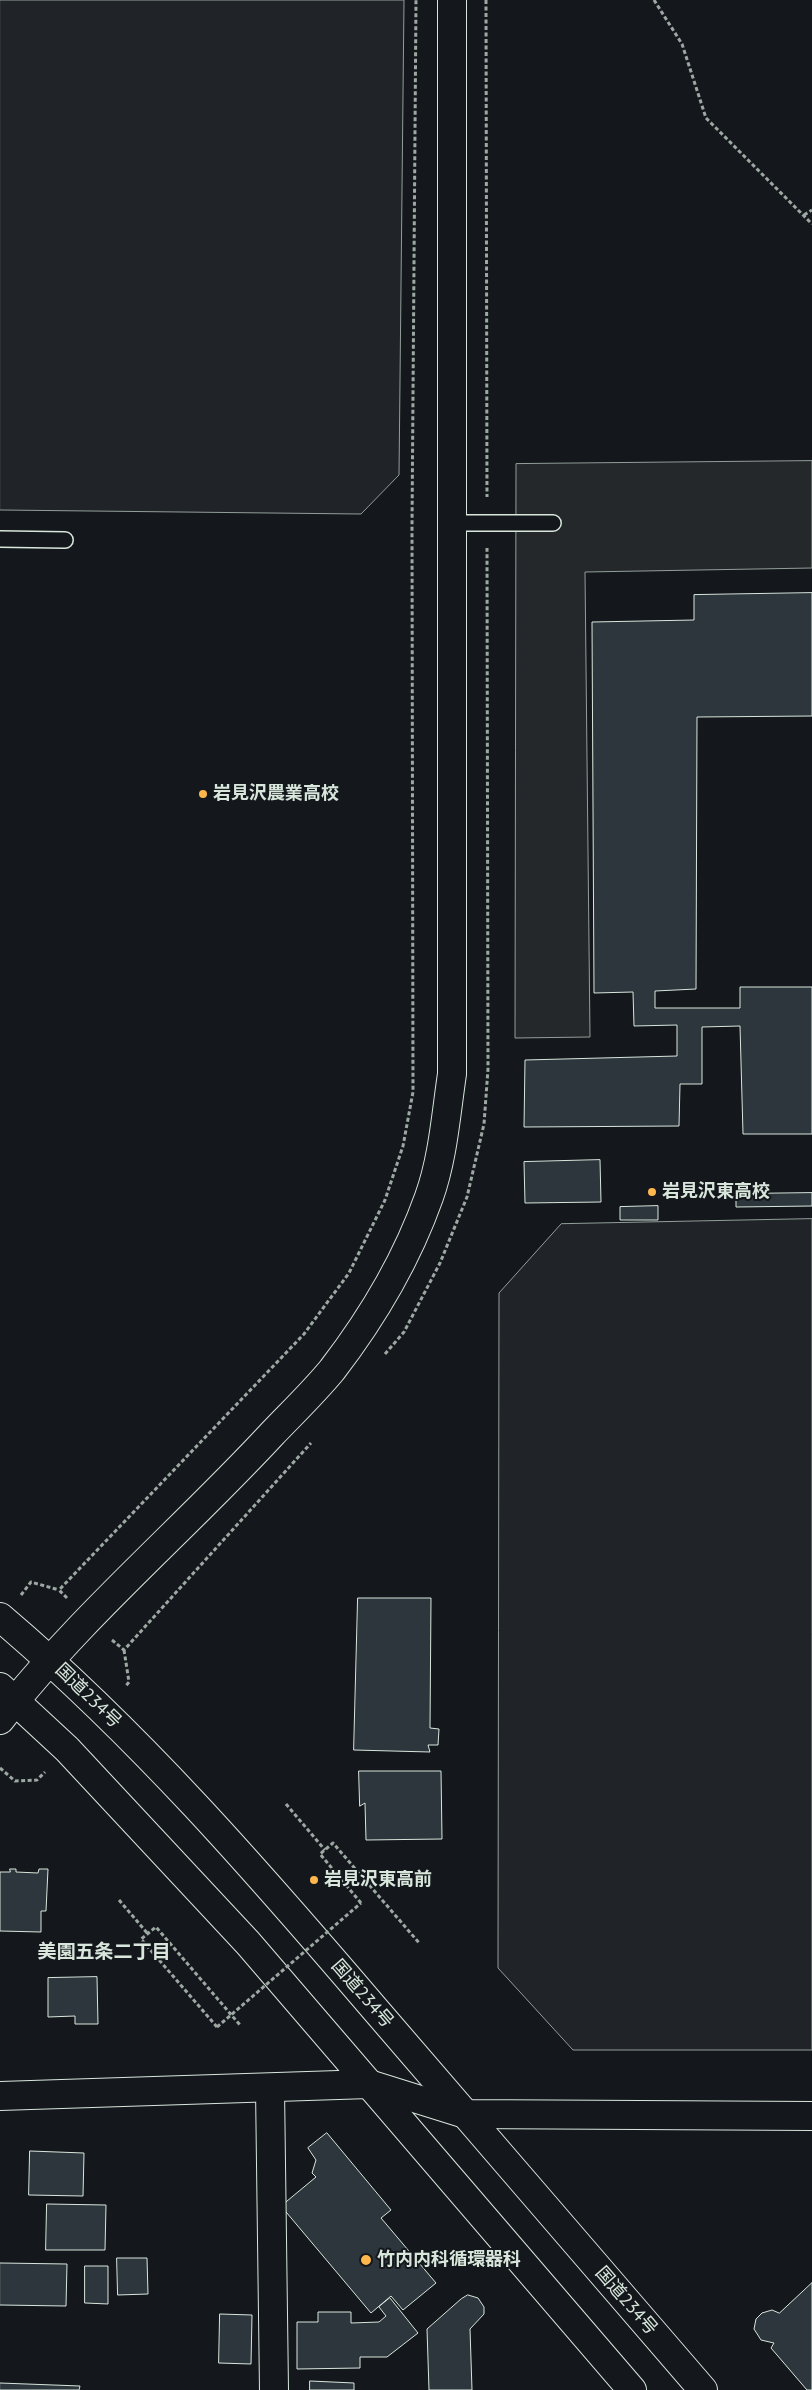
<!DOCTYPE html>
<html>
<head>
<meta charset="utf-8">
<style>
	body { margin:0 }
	canvas { display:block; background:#14181c }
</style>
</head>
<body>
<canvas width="812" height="2390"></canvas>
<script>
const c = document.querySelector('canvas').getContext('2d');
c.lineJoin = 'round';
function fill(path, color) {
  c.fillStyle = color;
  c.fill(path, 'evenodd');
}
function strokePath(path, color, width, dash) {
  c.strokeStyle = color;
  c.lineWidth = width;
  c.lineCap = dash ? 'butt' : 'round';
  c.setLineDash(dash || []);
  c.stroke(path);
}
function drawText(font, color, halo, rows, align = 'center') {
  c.font = font + ' "PT Sans","Noto Sans JP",sans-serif';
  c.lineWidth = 4;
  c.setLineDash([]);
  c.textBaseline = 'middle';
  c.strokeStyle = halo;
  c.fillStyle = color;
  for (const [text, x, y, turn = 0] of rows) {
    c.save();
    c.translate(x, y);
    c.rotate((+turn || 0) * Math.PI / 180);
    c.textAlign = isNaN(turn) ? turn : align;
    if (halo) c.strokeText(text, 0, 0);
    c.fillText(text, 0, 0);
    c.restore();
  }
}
const green = new Path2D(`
	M0 0H404L399 475 361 514 0 510Z
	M812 1219V2050H573L498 1968 499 1293 561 1224Z`);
fill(green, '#202428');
strokePath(green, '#939e99', 1);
const parking = new Path2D(`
	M812 461V568L585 572 590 1037 515 1038 516 464Z`);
fill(parking, '#24282b');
strokePath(parking, '#939e99', 1);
const building = new Path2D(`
	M812 593V716L697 717 696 989 655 991V1008H740V987H812V1134H743L740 1026 702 1027V1084H680L679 1126 524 1127 525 1060 677 1056V1025L634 1026 633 992 594 993 592 622 694 620V595Z
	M600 1160 601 1202 525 1203 524 1162Z
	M812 1193V1206L736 1207V1194Z
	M658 1206V1220H620V1207Z
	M358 1598H431L430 1728 439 1729 438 1745H428L430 1752 354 1750Z
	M359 1771H441L442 1839 366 1840 365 1803 360 1806Z
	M10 1869H16V1872L38 1873 39 1869H48L46 1911H41V1932L0 1931V1872H10Z
	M97 1977 98 2024H75V2016L48 2017V1978Z
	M327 2133 391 2210 381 2218 436 2283 403 2310 391 2296 371 2313 281 2206 316 2177 312 2173 316 2160 308 2148Z
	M30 2151 84 2153 83 2196 29 2195Z
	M47 2204 106 2205 105 2250H46Z
	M117 2258H147L148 2294 118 2295Z
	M0 2263 67 2264 66 2306 0 2305Z
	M85 2266H108V2304L85 2303Z
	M812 2283V2390H807L771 2348 774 2343 761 2340 754 2329 756 2319 762 2313 772 2310 779 2313Z
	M468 2295 478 2298 484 2307V2314L470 2329 472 2390H429L427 2329 461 2299Z
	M390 2298 418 2333 387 2357H360V2368L297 2369V2322H318V2312H351V2323L379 2322 386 2316 379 2307Z
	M220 2314 252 2315 251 2364 219 2363Z
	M310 2381 354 2383V2390H310Z
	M0 2383 80 2386 79 2390H0Z`);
fill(building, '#2c363c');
strokePath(building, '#d8e6dc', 1);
const lane = new Path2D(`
	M453 523H553
	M0 539 65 540`);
const street = new Path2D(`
	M270 2088 274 2390`);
const secondary = new Path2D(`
	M0 1720C80 1617 182 1531 271 1435 291 1414 313 1393 332 1370 372 1318 407 1259 429 1197 443 1158 446 1114 452 1074V0
	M0 2096 369 2084 465 2114 812 2116`);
const highway = new Path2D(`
	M0 1617C138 1734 257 1871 374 2008 484 2135 593 2263 703 2390
	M0 1687 67 1749 248 1943 632 2390`);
strokePath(lane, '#d8e6dc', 18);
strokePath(street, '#d8e6dc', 30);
strokePath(secondary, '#d8e6dc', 30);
strokePath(highway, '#d8e6dc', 30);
strokePath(new Path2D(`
	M486 0 487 497
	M654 0 682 44 706 118 812 224
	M804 215 812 210
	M385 1354 404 1332 440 1263 467 1197 484 1124 488 1069 487 548
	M21 1595 31 1582 59 1590
	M67 1598 59 1590 304 1334 349 1273 385 1200 403 1146 413 1092 412 526 416 0
	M112 1640 124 1650 311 1443
	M124 1650 129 1682 125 1687
	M0 1768 15 1781 37 1780 45 1772
	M286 1804 325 1850
	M119 1900 148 1934
	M361 1903 320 1854 333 1843 420 1944
	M217 2027 141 1939 156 1927 240 2025`), '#9da8a2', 3, [4, 2.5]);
strokePath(lane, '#14181c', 15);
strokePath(street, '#14181c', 28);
strokePath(secondary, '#14181c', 28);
strokePath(highway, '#14181c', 28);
strokePath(new Path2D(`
	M217 2027 361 1903`), '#9da8a2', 3, [4, 2.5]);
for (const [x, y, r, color] of [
	[203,794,5,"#ffb74d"],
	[652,1192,5,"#ffb74d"],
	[314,1880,5,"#ffb74d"],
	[366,2260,6,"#ffb74d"]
]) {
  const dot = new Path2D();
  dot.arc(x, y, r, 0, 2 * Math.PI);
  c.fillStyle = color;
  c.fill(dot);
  strokePath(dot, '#14181c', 2);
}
drawText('bold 18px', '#d8e6dc', '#14181c', [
	["岩見沢農業高校",213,794],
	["岩見沢東高校",662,1192],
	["岩見沢東高前",324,1880],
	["竹内内科循環器科",377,2260]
], 'left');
drawText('18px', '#d8e6dc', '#14181c', [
	["国道234号",88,1696,44],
	["国道234号",362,1994,49],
	["国道234号",626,2301,49]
]);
drawText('bold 19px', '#d8e6dc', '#14181c', [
	["美園五条二丁目",104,1953]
]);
</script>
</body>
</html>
